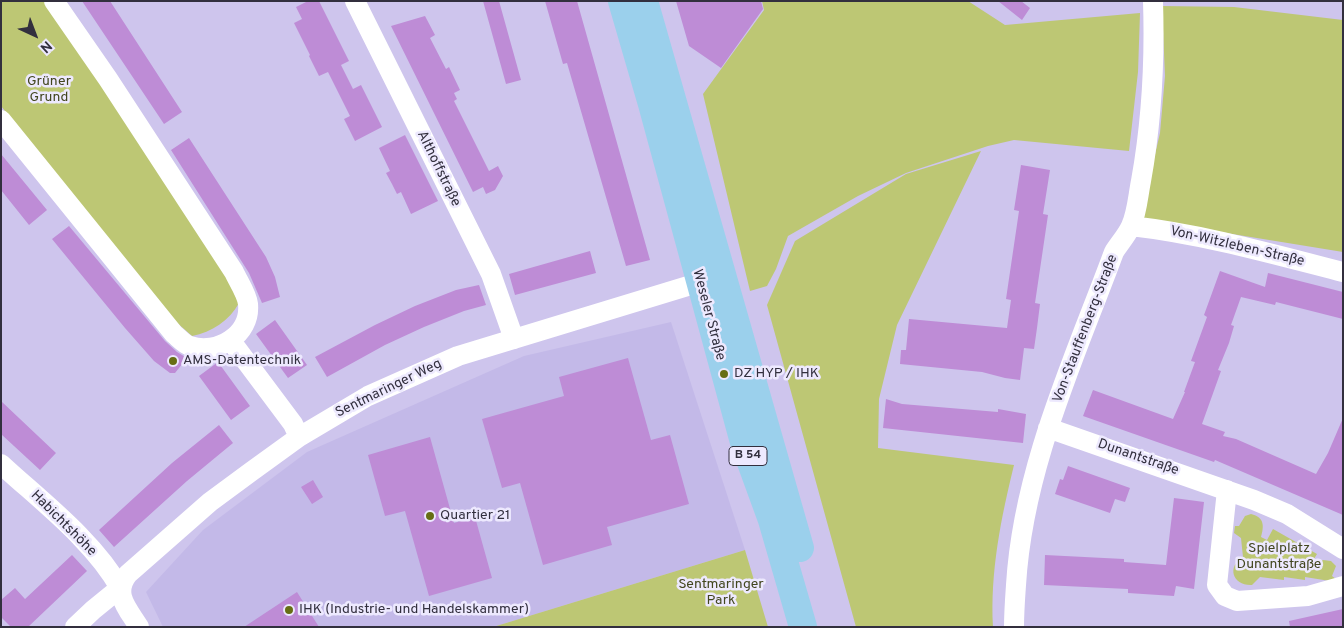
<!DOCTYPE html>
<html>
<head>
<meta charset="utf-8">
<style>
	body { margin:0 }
	#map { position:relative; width:1344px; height:628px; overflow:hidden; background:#cec5ed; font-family:Overpass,sans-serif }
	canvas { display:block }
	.frame { position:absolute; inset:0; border:2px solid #322f3e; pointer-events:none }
	.north { position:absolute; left:10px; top:10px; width:50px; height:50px; -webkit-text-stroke:4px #ede9fe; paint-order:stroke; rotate:137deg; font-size:14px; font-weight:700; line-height:20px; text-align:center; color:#322f3e }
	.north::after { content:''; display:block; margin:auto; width:18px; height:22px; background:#322f3e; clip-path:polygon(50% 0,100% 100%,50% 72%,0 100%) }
</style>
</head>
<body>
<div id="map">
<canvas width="1344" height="628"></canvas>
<div class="frame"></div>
<div class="north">N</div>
</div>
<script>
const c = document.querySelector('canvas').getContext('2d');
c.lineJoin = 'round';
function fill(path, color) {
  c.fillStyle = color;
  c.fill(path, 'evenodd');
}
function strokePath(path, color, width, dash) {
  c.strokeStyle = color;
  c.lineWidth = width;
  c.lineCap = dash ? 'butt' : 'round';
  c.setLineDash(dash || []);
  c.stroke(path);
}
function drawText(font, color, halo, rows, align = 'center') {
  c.font = font + ' Overpass,sans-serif';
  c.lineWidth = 5;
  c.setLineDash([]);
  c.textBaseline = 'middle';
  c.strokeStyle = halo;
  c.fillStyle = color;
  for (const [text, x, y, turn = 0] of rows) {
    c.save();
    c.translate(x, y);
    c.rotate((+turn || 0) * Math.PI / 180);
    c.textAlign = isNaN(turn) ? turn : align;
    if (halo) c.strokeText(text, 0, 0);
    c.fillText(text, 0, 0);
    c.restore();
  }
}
fill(new Path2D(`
	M671 322 745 550 493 627H163L146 592 203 530 307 452 524 356Z`), '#c3b9e8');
fill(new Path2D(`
	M1 1H47L221 265 239 303C229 321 212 332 192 336L167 314 1 106Z
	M762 1H968L1005 25 1140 13 1138 72 1129 151 1014 140 988 146 906 173 858 196 788 236 776 269 767 286 750 291 703 94 764 10Z
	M1162 6 1234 7 1343 20V252L1140 219 1160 133 1165 76Z
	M981 151 897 325 879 399 878 448 1014 465C1001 518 990 572 993 627H856L767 305 795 241 906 174Z
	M1251 514C1265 517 1264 527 1261 537L1267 540 1273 529 1317 554 1314 559 1319 563 1323 560 1331 561 1336 566 1332 576 1336 579 1330 581 1305 577V580L1284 577V580L1260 577 1252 585C1233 586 1226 567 1243 557L1241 538 1234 533 1235 526H1239L1245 516Z
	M745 550 768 627H493Z`), '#bdc774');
fill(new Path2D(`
	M82 1H110L182 112 164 124Z
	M308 1H319L349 61 341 65 353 89 361 85 382 127 355 141 344 119 350 116 328 72 319 76 309 56 310 55 294 23 302 19 296 7Z
	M483 1H499L521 80 506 84Z
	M545 1H577L650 260 626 266 567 63 563 64Z
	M676 1H761L763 9 721 68 689 46Z
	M998 1H1021L1030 8 1022 20Z
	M425 16 435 35 430 38 446 69 449 67 460 90 454 93 457 99 454 101 489 171 498 166 503 176 495 190 486 194 483 187 473 192 391 26Z
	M405 135 438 201 411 214 401 192 397 194 392 184 386 173 390 171 379 148Z
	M189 138 266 257 275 277 280 297 262 303 249 273 171 150Z
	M1 154 47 210 29 225 1 190Z
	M1021 165 1050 170 1043 214 1048 215 1035 303 1040 304 1037 328 1034 349 1024 348 1020 380 1005 378 982 372 900 364 901 350H906L909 319 1007 328 1011 300 1006 299 1019 211 1014 210Z
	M69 226 165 341 177 352 187 358 175 373H170L154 361 125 328 52 239Z
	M590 251 596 273 515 295 509 274Z
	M1220 271 1265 287 1268 273 1343 292V319L1276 302 1275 305 1241 297 1231 325 1234 326 1229 343 1218 370 1221 371 1202 424 1225 432 1223 436 1236 439 1316 474 1328 453 1343 418V515L1215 460 1214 462 1083 416 1093 390 1173 419 1185 392H1184L1195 362 1191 361 1207 317 1204 315Z
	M479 285 486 305 464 311 424 327 385 345 327 377 315 357 375 325 415 306 456 290Z
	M275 320 307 365 288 378 256 334Z
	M628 358 651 440 670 435 689 504 607 527 612 545 543 565 520 483 502 488 482 419 564 396 559 377Z
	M218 362 250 406 231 420 199 376Z
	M886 399 902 404 998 412V409L1026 414 1023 443 883 428Z
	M1 401 56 453 40 470 1 434Z
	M219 425 233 443 187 481 114 547 99 530 172 463Z
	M430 437 454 523 475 517 492 578 429 596 405 511 385 516 368 455Z
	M1068 466 1130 488 1125 502 1115 499 1110 513 1055 494 1060 479 1063 480Z
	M313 480 323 497 312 504 301 487Z
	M1174 498 1204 502 1194 589 1176 586 1174 596 1128 593V589L1044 585 1045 555 1124 559V562L1166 565Z
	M72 555 87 571 28 627H11L1 617V600L15 588 25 599Z
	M297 592 319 627H244Z
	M1343 609V627H1290L1289 621Z`), '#be8cd6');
strokePath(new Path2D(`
	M355 1 491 274 514 339
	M1 120 174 334C179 338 184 344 190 346 217 355 251 335 248 304 247 294 238 281 234 272L108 79 54 1
	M1131 226C1202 234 1273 254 1343 272
	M231 341 293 424 299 437
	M1048 428 1254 500 1287 514 1343 549
	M1 464C41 501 94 541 120 588
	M1227 490 1217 585 1225 596 1237 601 1308 596 1343 586
	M75 627 93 610 120 588
	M139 627C128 609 112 594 128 574L210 502 252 471 299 437 368 396 458 356 714 278
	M1014 627C1014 613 1015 599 1016 585 1023 468 1074 360 1114 252 1119 244 1127 235 1131 226 1137 213 1138 196 1141 181 1152 120 1155 63 1153 1`), '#fff', 20);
strokePath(new Path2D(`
	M622 1 652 104 745 446 772 520 803 627
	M644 1 800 548`), '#9bd0ec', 28);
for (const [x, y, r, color] of [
	[173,361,5,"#676e14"],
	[724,374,5,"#676e14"],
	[430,516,5,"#676e14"],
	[289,610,5,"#676e14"]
]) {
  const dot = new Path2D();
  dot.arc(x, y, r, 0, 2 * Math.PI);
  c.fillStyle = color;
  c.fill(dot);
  strokePath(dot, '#ede9fe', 2);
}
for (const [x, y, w] of [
	[748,456,38]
]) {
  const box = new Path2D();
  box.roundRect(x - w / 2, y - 9.5, w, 19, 4);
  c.fillStyle = '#ede9fe';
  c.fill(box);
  strokePath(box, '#322f3e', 1);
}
drawText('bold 12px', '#322f3e', null, [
	["B 54",748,456]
]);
drawText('14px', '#42461f', '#ede9fe', [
	["Grüner",49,82],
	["Grund",49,98],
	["Spielplatz",1279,549],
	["Dunantstraße",1279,565],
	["Sentmaringer",721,585],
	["Park",721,601]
]);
drawText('14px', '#322f3e', '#ede9fe', [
	["Althoffstraße",438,169,64],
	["Von-Witzleben-Straße",1237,247,13],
	["Weseler Straße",708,315,75],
	["Von-Stauffenberg-Straße",1086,329,-69],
	["Sentmaringer Weg",389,389,-26],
	["Dunantstraße",1138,458,19],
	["Habichtshöhe",63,524,45]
]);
drawText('14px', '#322f3e', '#ede9fe', [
	["AMS-Datentechnik",183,361],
	["DZ HYP / IHK",734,374],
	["Quartier 21",440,516],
	["IHK (Industrie- und Handelskammer)",299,610]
], 'left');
</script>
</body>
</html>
